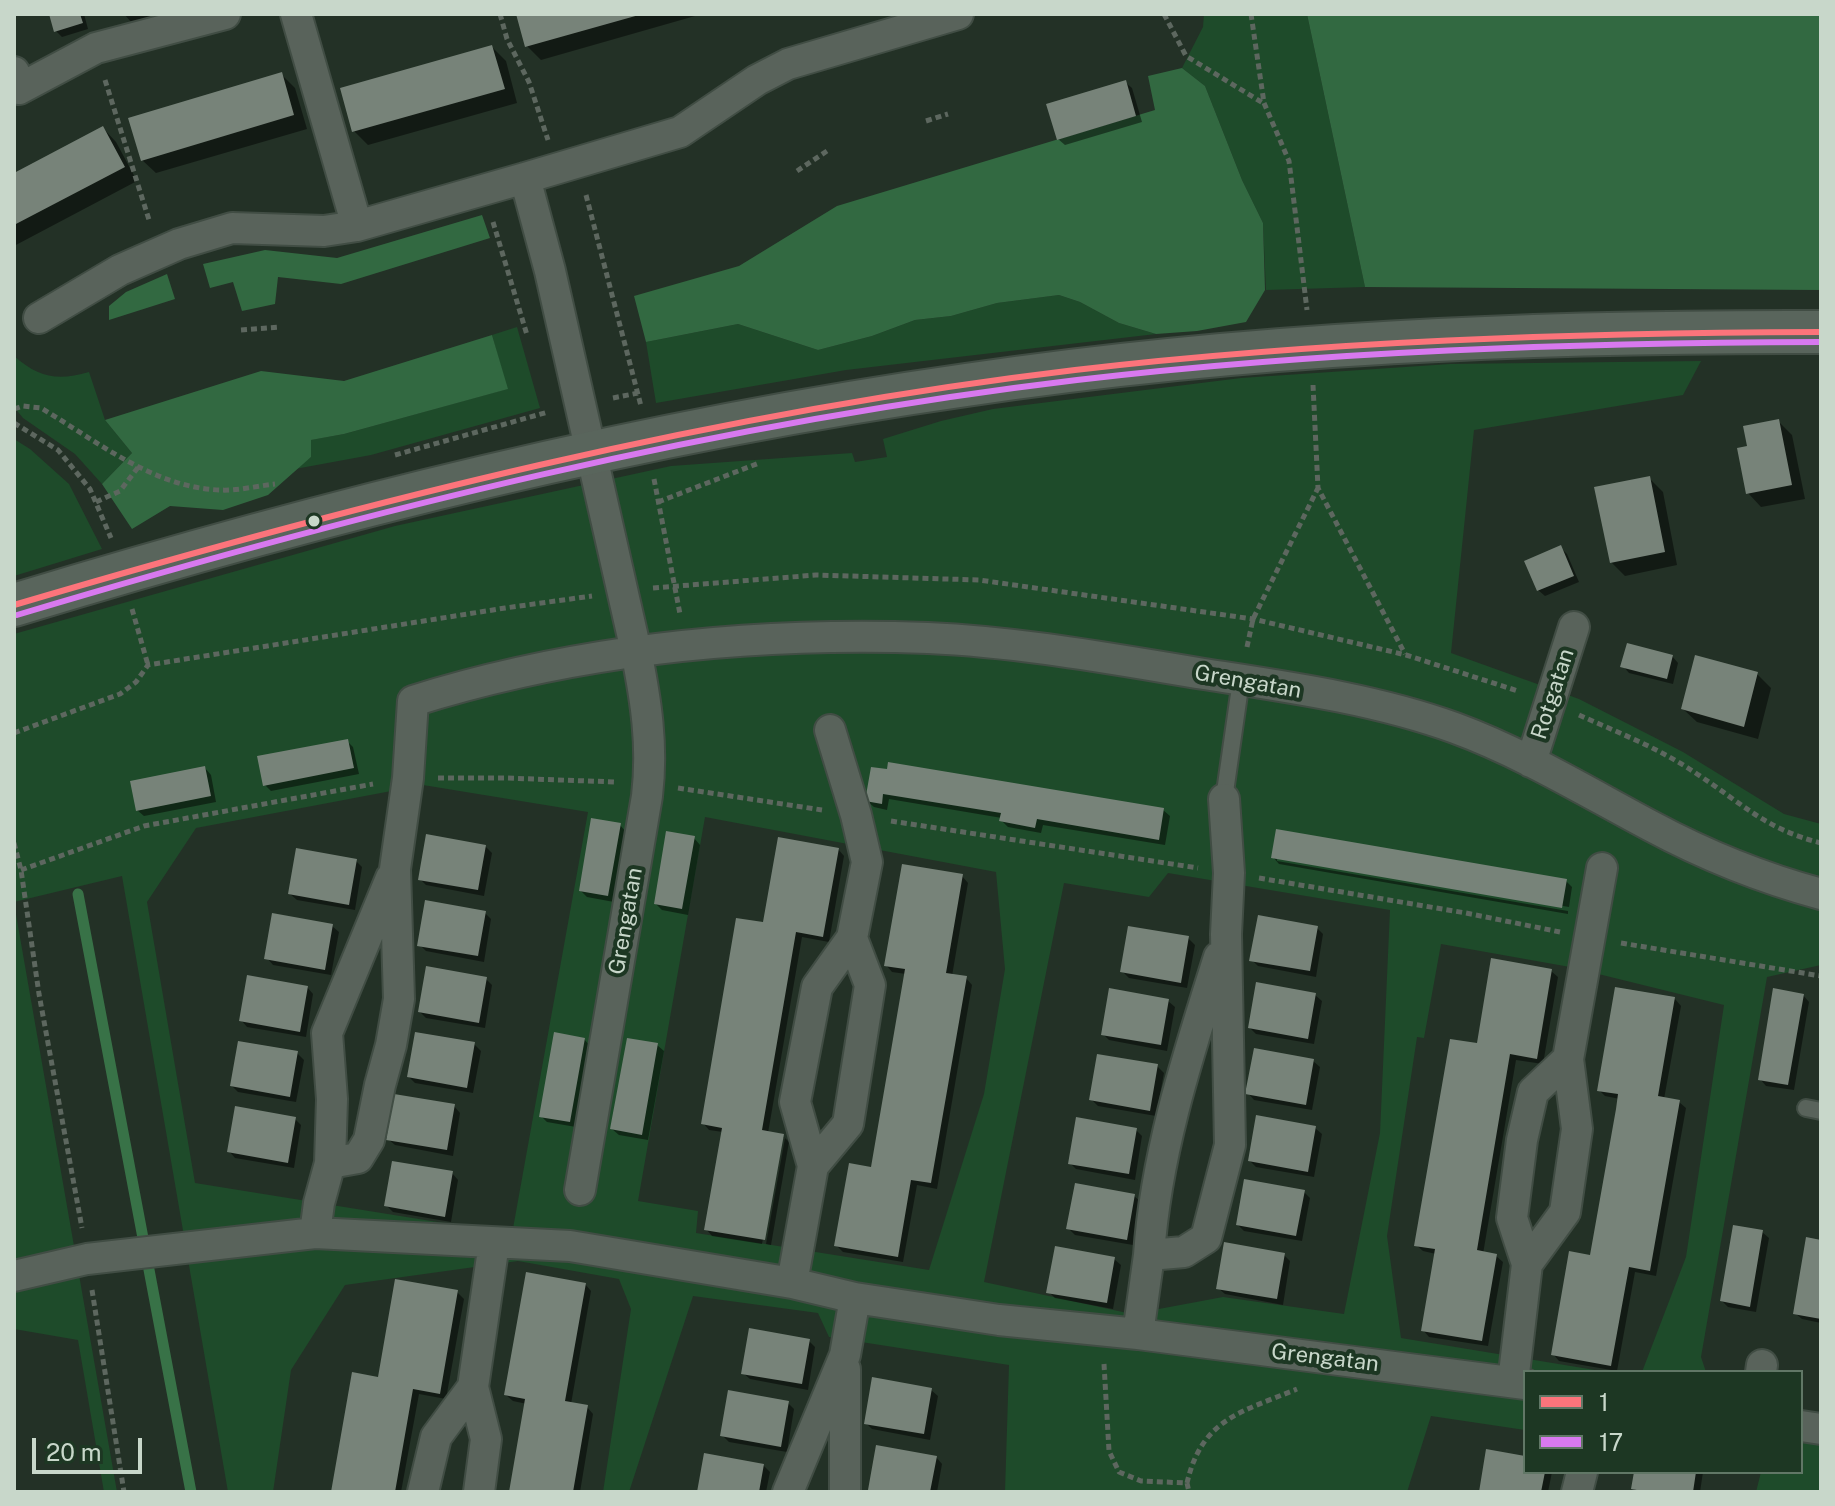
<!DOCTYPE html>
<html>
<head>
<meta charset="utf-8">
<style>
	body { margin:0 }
	#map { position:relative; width:1835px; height:1506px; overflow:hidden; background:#233126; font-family:"Public Sans",sans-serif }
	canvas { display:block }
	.frame { position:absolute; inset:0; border:16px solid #c8d7ca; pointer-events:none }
	.legend { position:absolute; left:1523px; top:1370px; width:280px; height:104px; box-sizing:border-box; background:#1d3723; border:2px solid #617766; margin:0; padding:10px 14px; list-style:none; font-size:24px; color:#c8d7ca }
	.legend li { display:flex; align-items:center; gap:16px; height:40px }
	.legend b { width:40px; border:2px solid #617766 }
	.scale { position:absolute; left:32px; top:1438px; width:110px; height:36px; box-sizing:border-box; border:4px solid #c8d7ca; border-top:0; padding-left:10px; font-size:24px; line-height:28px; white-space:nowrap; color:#c8d7ca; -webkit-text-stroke:6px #1d3723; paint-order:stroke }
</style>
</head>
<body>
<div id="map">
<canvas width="1835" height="1506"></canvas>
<div class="frame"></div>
<ul class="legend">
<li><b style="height:10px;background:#fc747b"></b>1</li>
<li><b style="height:10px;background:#d879ef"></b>17</li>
</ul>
<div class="scale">20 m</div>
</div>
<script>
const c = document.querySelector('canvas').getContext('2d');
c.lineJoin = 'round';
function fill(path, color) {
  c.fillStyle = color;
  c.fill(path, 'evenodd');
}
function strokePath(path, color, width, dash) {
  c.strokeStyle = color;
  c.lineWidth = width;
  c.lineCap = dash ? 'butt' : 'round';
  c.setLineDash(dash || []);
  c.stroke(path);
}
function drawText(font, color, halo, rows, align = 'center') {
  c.font = font + ' "Public Sans",sans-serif';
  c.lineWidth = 8;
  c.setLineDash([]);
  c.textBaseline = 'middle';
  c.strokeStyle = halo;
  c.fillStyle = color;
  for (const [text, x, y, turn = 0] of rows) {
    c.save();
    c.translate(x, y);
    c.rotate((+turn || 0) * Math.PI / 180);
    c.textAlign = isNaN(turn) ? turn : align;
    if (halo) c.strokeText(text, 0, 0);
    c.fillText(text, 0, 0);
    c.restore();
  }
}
fill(new Path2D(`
	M1204 14H1307L1365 287 1266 290 1263 223 1242 180 1205 86 1182 68 1203 27Z
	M1059 295 1080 302 1119 323 1156 334 846 370 656 403 646 342 738 324 818 350 872 336 915 320 951 316 997 303Z
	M517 327 540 408 371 455 295 469 311 457 310 440 344 434 507 389 492 335Z
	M14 356C39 378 58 381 89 372L105 420 132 453 102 484 75 454 23 418 14 407Z
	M1701 361 1683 395 1474 430 1451 653 1579 699 1683 752 1784 814 1821 824V965L1767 977 1701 1357 1706 1372H1642L1686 1257 1724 1005 1570 967 1441 944 1424 1038 1417 1037 1387 1236 1401 1338 1607 1372H1525V1430L1431 1416 1407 1492H1005L1009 1365 829 1337 818 1313 693 1296 629 1492H603L631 1309 619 1279 518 1261 345 1285 291 1370 273 1492H228L122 876 14 902V634L395 526 671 466 852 453 855 462 887 457 883 439 941 421 993 409 1241 378 1450 364ZM423 785 588 812 512 1234 195 1183 147 902 196 828ZM705 817 996 872 1005 969 984 1094 929 1270 696 1233 698 1211 638 1201ZM1168 873 1390 910 1380 1133 1344 1314 1223 1297 1132 1314 984 1282 1064 883 1149 897Z
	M14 439 30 449 69 484 102 549 14 576Z
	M14 903 117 1492H104L78 1340 14 1329Z
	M1801 1434 1821 1438V1492H1756L1761 1472H1801Z`), '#1e4b2a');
fill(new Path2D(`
	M1307 14H1821V290L1365 287Z
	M1182 68 1205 86 1242 180 1263 223 1265 290 1246 322 1197 331 1156 334 1119 323 1080 302 1059 295 997 303 951 316 915 320 872 336 818 350 738 324 646 342 634 296 739 266 837 206 1155 110 1148 76Z
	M482 215 490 238 341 284 278 277 275 304 242 311 233 282 210 288 203 264 265 250 337 258Z
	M167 274 175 299 109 320V306L126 292Z
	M492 335 508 389 344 434 311 440V457L268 495 223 510 170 506 132 529 102 484 132 453 105 420 261 371 344 381Z`), '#326941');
fill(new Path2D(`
	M51 14H84L88 29 62 37 56 31Z
	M124 14H163L132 23Z
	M518 14H702L541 60 527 46Z
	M492 47 506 61 517 103 368 145 354 131Z
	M281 74 295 88 307 129 156 173 142 160Z
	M1125 82 1132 88 1142 122 1065 145 1058 139Z
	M103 128 116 142 137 181 14 246V175Z
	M1778 421 1792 435 1805 499 1761 507 1748 493 1750 447Z
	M1649 478 1663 492 1677 565 1625 576 1611 562Z
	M1561 548 1567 554 1579 582 1545 596 1538 590Z
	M1672 656 1678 663 1673 684 1629 673 1623 666Z
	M1757 674 1771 688 1758 739 1697 722 1683 709Z
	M347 741 353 747 359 774 271 791 265 785Z
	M205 768 211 775 216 802 144 816 137 810Z
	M872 769 1163 810 1170 816 1165 845 1043 825 1041 833 1008 827 1002 821V818L889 799 887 810 874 807 867 801Z
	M620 825 626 832 614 902 587 897 581 891Z
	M1277 832 1566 881 1572 887 1569 907 1277 857V861L1568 911V914L1279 864 1273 857Z
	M694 838 700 845 688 915 662 910 656 904Z
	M486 847 492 853 484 896 426 885 420 879Z
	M838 849 844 856 829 942 802 937 768 1133 785 1138H781L762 1244 712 1236 706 1229 723 1132 709 1130 703 1123 765 924Z
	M356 861 362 867 355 910 297 900 290 894Z
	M962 876 968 883 952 976 966 978 972 985 937 1189 917 1185 903 1262 843 1252 836 1245 873 1169 906 974 892 972 886 965Z
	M485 913 491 919 484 962 426 951 420 945Z
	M332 926 339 932 331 975 273 965 267 958Z
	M1317 928 1323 934 1316 977 1258 966 1252 960Z
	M1188 938 1195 945 1187 988 1129 978 1122 971Z
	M1551 971 1558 977 1543 1064 1516 1060 1483 1254 1496 1256 1503 1262 1488 1346 1429 1337 1423 1330 1436 1254 1423 1251 1416 1245 1478 1045Z
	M486 979 492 985 485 1028 426 1018 420 1012Z
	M307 987 313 994 306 1037 247 1027 241 1020Z
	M1315 995 1322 1001 1314 1044 1256 1034 1250 1028Z
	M1803 995 1809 1002 1794 1090 1766 1086 1760 1079Z
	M1675 999 1681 1006 1664 1099 1679 1102 1686 1108 1656 1276 1635 1272 1617 1371 1559 1361 1553 1354 1592 1257 1620 1099 1605 1096 1599 1090Z
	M1168 1001 1175 1007 1167 1051 1109 1040 1103 1034Z
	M584 1039 590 1046 576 1127 547 1122 541 1116Z
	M474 1044 481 1051 473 1093 415 1083 409 1077Z
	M657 1045 664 1051 648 1140 619 1135 612 1129Z
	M297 1053 304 1060 296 1102 238 1092 232 1086Z
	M1313 1061 1320 1067 1312 1110 1254 1100 1248 1093Z
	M1157 1066 1164 1073 1156 1116 1098 1106 1091 1099Z
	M454 1106 460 1113 453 1156 395 1145 388 1139Z
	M295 1119 301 1125 294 1168 235 1158 229 1151Z
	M1315 1128 1322 1134 1314 1177 1256 1167 1250 1161Z
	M1136 1130 1142 1136 1135 1180 1076 1169 1070 1163Z
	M785 1138 789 1142 771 1245 766 1244Z
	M452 1173 458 1180 451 1222 393 1212 386 1205Z
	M1304 1192 1310 1198 1302 1241 1244 1231 1238 1225Z
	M1134 1196 1141 1202 1133 1245 1075 1235 1069 1229Z
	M1762 1232 1769 1238 1756 1312 1728 1307 1722 1301Z
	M1821 1242V1323L1802 1319 1795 1313Z
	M1284 1255 1290 1261 1283 1305 1225 1294 1218 1288Z
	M1114 1259 1121 1265 1113 1309 1055 1298 1049 1292Z
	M585 1284 591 1291 571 1404 587 1407 593 1414 580 1492H511L527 1404 513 1401 506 1395Z
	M457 1292 464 1299 446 1399 419 1394 401 1492H333L379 1379Z
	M809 1341 815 1347 808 1390 750 1379 743 1373Z
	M931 1390 938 1396 930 1440 872 1429 866 1423Z
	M788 1403 794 1409 787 1452 729 1442 722 1435Z
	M936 1457 942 1464 937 1492H872L870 1490Z
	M1525 1458V1472H1552L1548 1492H1481Z
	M763 1465 770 1472 766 1492H699Z
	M1636 1472H1703L1700 1492H1637L1633 1488Z`), '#0007');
strokePath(new Path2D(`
	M78 894 191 1492`), '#387247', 11);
fill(new Path2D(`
	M49 14H80L83 23 54 32Z
	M516 14H639V15L525 47Z
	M492 45 505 89 352 132 340 88Z
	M282 72 294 115 141 161 128 118Z
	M1126 80 1136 116 1057 140 1046 104Z
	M103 126 125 167 14 225V173Z
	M1779 419 1792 485 1746 494 1737 448 1747 446 1743 426Z
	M1650 476 1665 552 1610 563 1594 487Z
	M1561 545 1574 576 1537 591 1524 561Z
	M1627 643 1673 655 1667 679 1620 667Z
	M1695 655 1758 672 1744 727 1681 709Z
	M348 739 354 768 263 786 257 756Z
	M888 762 1164 808 1159 840 1037 819 1035 828 999 821 1001 813 883 794 882 804 865 801 871 767 887 769Z
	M205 766 211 796 136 811 130 781Z
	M591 818 621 823 608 896 579 891Z
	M1276 829 1567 879 1562 908 1271 858Z
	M666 831 695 836 682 909 654 904Z
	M426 834 486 845 478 890 418 880Z
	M778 837 839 848 823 937 796 932 762 1130 784 1134 765 1240 704 1230 722 1128 701 1124 736 918 763 922Z
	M296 848 357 859 349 905 288 894Z
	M902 864 963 874 946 973 967 976 931 1183 911 1180 898 1257 834 1246 849 1163 871 1167 905 969 884 966Z
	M425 900 486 911 478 956 417 946Z
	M272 913 333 924 325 970 264 959Z
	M1258 915 1318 926 1310 971 1249 961Z
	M1128 926 1189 936 1181 983 1120 972Z
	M1491 958 1552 969 1537 1059 1510 1054 1477 1250 1497 1254 1482 1341 1421 1331 1435 1249 1414 1246 1450 1039 1477 1043Z
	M426 966 487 977 479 1023 418 1012Z
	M247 975 308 986 300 1032 239 1021Z
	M1256 982 1316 993 1308 1039 1248 1028Z
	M1615 987 1675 997 1658 1096 1680 1100 1650 1271 1629 1267 1611 1366 1551 1355 1569 1251 1590 1255 1616 1109 1618 1094 1597 1091Z
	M1109 988 1169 999 1161 1045 1101 1035Z
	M1773 988 1804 994 1788 1085 1758 1080Z
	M415 1032 475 1042 467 1088 407 1077Z
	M554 1032 585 1038 570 1122 539 1117Z
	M627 1038 658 1043 642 1135 610 1129Z
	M238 1041 298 1051 290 1097 230 1086Z
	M1254 1048 1314 1059 1306 1105 1245 1094Z
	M1097 1054 1158 1064 1150 1111 1089 1100Z
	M394 1094 455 1104 447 1150 386 1140Z
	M235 1106 296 1117 288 1163 227 1152Z
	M1256 1115 1316 1126 1308 1172 1248 1161Z
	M1076 1117 1137 1128 1129 1174 1068 1164Z
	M392 1161 453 1171 445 1217 384 1206Z
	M1244 1179 1305 1190 1296 1236 1236 1225Z
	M1075 1183 1135 1194 1127 1240 1066 1229Z
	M1733 1225 1763 1230 1750 1307 1720 1301Z
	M1806 1237 1821 1240V1319L1793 1314Z
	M1224 1242 1285 1253 1277 1299 1216 1289Z
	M1055 1246 1115 1257 1107 1303 1046 1293Z
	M526 1272 586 1283 565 1401 588 1405 573 1492H509L525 1399 504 1395Z
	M395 1279 458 1290 440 1394 413 1389 395 1492H331L352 1372 378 1377Z
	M749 1328 810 1339 802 1384 741 1374Z
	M872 1377 932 1388 924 1434 864 1424Z
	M728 1390 789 1401 781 1447 720 1436Z
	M876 1445 937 1456 930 1492 868 1490Z
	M1486 1449 1525 1456V1472H1545L1541 1492H1479Z
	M704 1453 764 1464 759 1492H697Z
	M1634 1472H1696L1693 1492H1648L1631 1489Z`), '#778379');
const lane = new Path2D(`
	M1224 799 1241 680
	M1806 1108 1821 1111`);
const street = new Path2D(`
	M296 14 357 226
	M14 72 19 89 96 48 225 14
	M525 178 550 271 636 651C646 700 653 746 647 796L580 1190
	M39 318 120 270 179 244 232 228 324 231 357 226 525 178 680 132 757 80 788 64 958 14
	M1531 762 1574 627
	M330 1163 332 1099 327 1033 391 878
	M813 1166 795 1102 817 987 852 938
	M315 1233 319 1203 330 1163 358 1158 369 1140 380 1085 391 1045 399 999 395 869 408 778 413 701C579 649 754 632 928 638 1021 642 1112 659 1204 674 1288 687 1375 699 1455 728 1523 753 1587 792 1651 826 1705 855 1762 878 1821 894
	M1149 1255C1156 1152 1188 1055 1219 957
	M1527 1264 1512 1218 1522 1140 1533 1092 1568 1059
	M14 1276 87 1259 315 1233 570 1246 792 1283 855 1298 999 1320 1138 1334 1525 1384
	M792 1283 813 1166 848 1124 870 985 852 938 867 862 856 815 830 730
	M1138 1334 1149 1255 1184 1252 1206 1238 1230 1145 1226 934 1229 873 1224 799
	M845 1369V1492
	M1761 1372 1762 1365
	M1513 1382 1527 1264 1565 1212 1577 1129 1568 1059 1602 868
	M1801 1426 1821 1429
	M423 1492 436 1437 473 1387
	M479 1492 486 1439 473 1387 494 1243
	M788 1492 845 1355 855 1298
	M1577 1492 1582 1472`);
const secondary = new Path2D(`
	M14 605C326 510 643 431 966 385 1249 343 1535 331 1821 332`);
strokePath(lane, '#414d44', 20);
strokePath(street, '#414d44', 34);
strokePath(secondary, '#414d44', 46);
strokePath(new Path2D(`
	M500 14 507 39 529 82 548 140
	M1164 14 1186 56 1263 103
	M1251 14 1264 103 1289 161 1307 310
	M105 80 150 223
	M926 121 948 114
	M797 171 827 151
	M586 195 641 406
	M493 222 527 335
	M241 330 280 327
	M1313 385 1318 488 1405 654
	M613 398 638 393
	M14 409 23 406 41 408C95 440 154 488 220 490 237 491 257 486 275 484
	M14 423 58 450 90 489 111 538
	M395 455 548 412
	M654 479 680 614
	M96 502 120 491 139 466
	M658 502 759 463
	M653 588 816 575 979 580 1253 619 1406 655 1518 691
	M132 609 148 665
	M1247 647 1253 619 1318 488
	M1579 715C1619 733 1661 749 1697 774 1743 804 1765 829 1821 843
	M14 733 120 694 136 682 148 665 505 608 592 596
	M438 778H505L616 782
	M678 788 822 810
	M891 821 1198 868
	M14 843 21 870 39 994 82 1228
	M21 870 144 826 373 784
	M1259 878 1466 913 1560 932
	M1621 943 1821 976
	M92 1290 124 1492
	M1104 1364 1109 1451 1119 1472 1141 1481 1187 1483C1202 1418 1242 1412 1297 1389
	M1187 1483 1189 1492`), '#5d675f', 5, [6, 4]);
strokePath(lane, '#59635b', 16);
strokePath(street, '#59635b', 30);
strokePath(secondary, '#59655c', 42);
strokePath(new Path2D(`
	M14 605C362 502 714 413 1075 370 1323 341 1572 333 1821 332`), '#fc747b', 6);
strokePath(new Path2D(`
	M17 615C364 511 716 423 1077 380 1324 351 1572 343 1821 342`), '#d879ef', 6);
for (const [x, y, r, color] of [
	[314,521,7,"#c8d7ca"]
]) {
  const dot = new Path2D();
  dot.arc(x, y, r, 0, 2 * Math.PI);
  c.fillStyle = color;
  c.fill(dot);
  strokePath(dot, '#1d3723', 3);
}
drawText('22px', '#c8d7ca', '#1d3723', [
	["Grengatan",1248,682,10],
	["Rotgatan",1553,694,-72],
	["Grengatan",626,921,-80],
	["Grengatan",1325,1358,7]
]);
</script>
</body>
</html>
